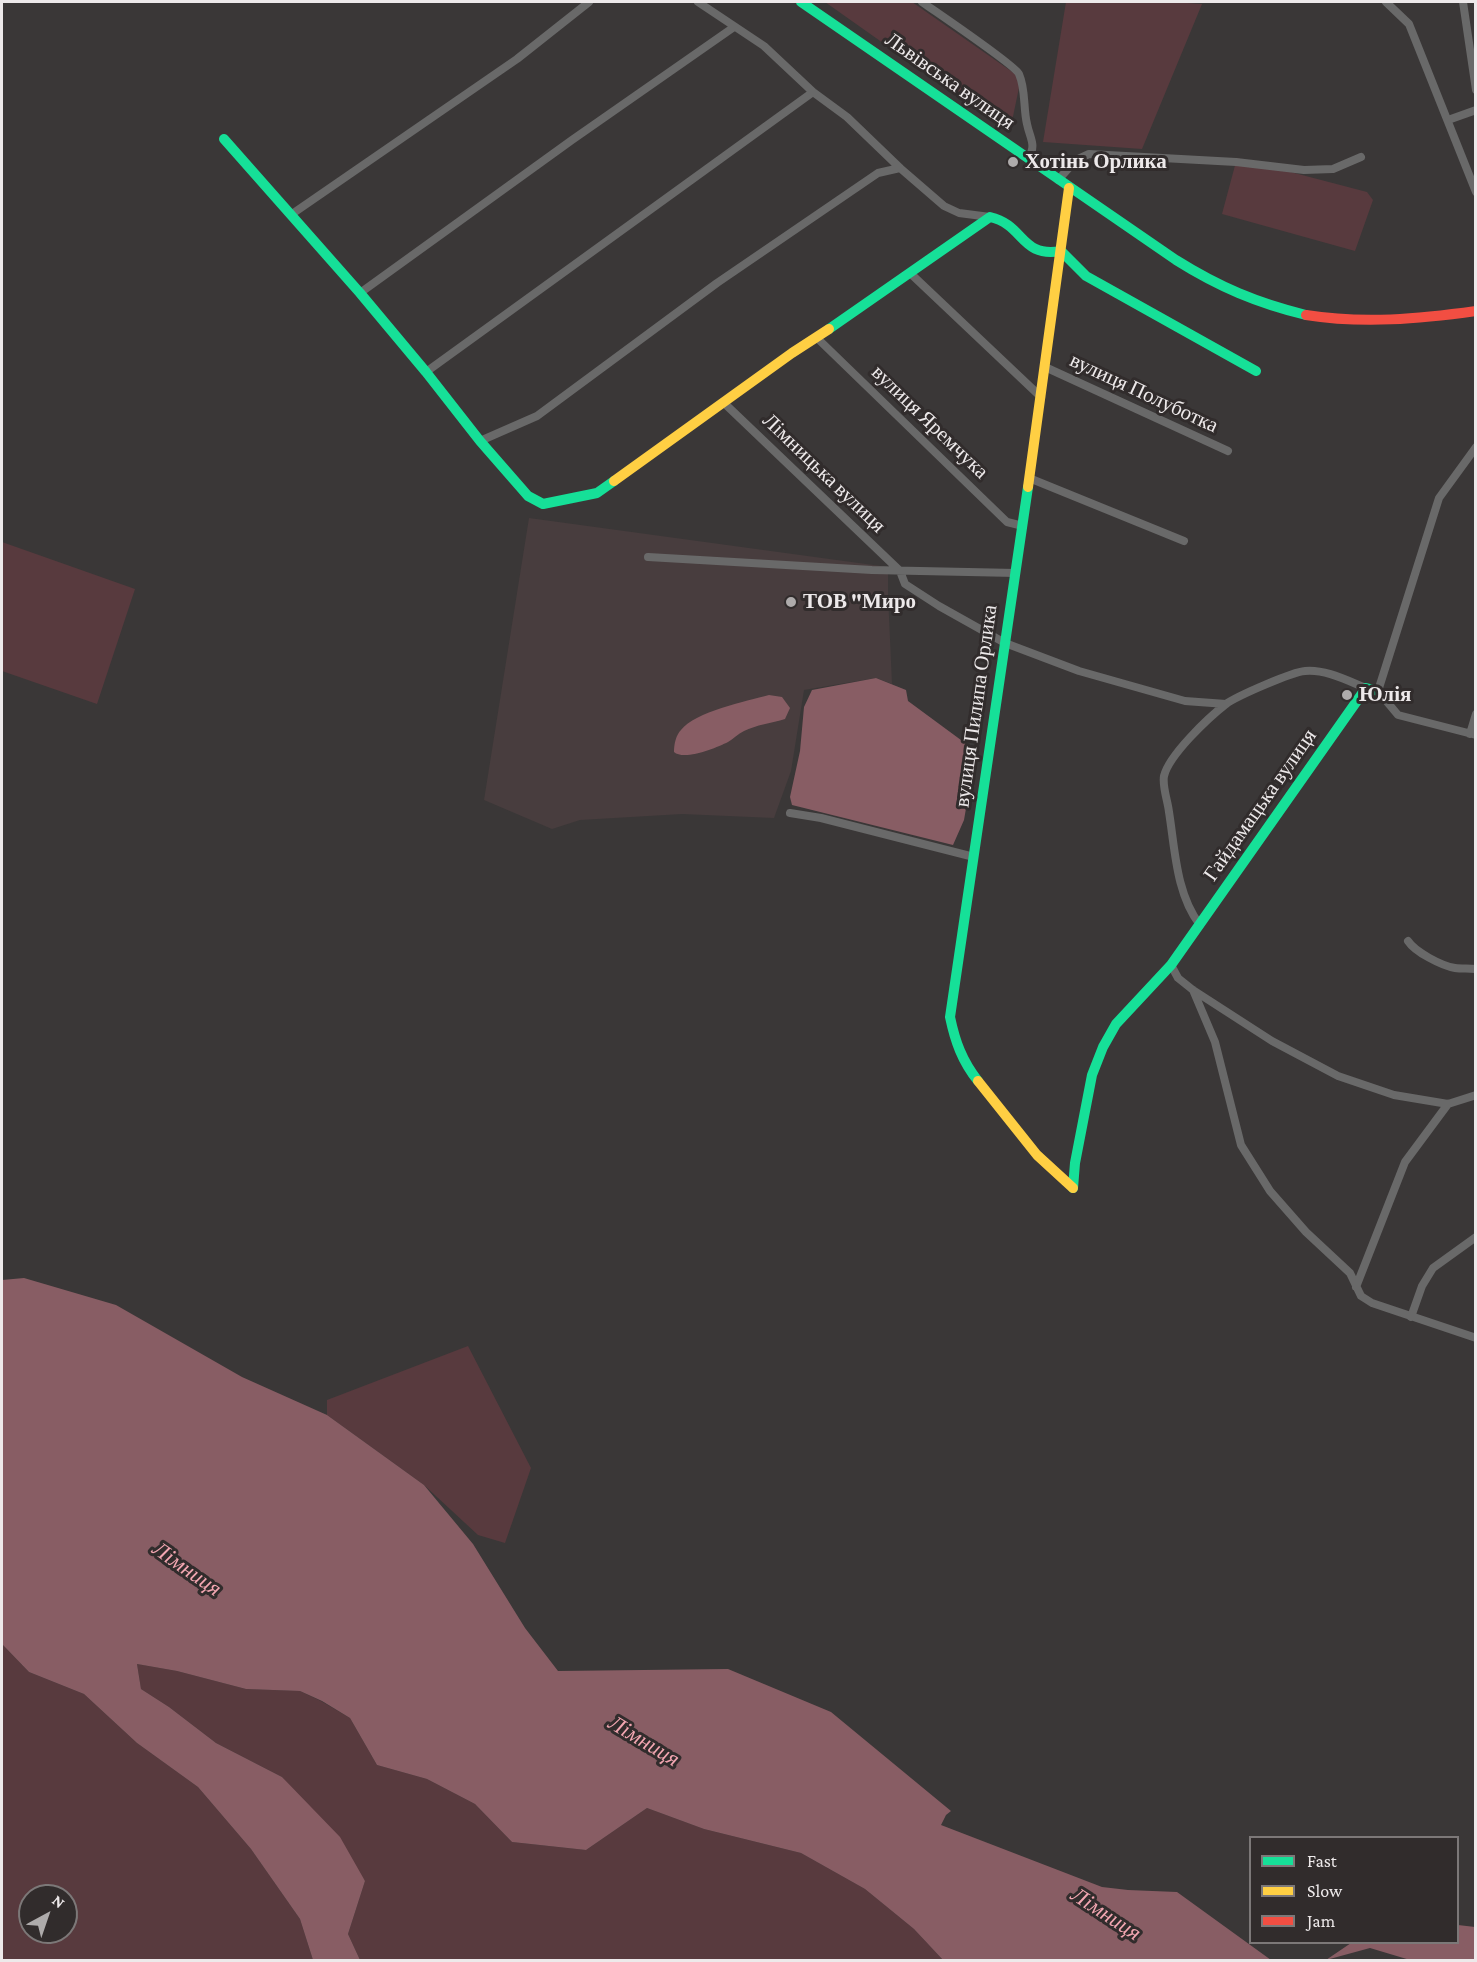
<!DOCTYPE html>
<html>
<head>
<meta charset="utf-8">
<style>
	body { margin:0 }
	#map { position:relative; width:1477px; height:1962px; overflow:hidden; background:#3a3737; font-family:"Crimson Pro",serif }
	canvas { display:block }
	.frame { position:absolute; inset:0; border:3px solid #ede9ea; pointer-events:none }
	.legend { position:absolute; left:1249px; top:1836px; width:210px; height:108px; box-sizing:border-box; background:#312c2c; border:2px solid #7c7878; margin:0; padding:8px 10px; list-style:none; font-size:18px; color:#ede9ea }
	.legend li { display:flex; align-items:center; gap:12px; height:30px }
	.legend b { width:30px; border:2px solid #7c7878 }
	.north { position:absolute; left:18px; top:1884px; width:60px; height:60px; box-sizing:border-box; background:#312c2c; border:2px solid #7c7878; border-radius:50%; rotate:40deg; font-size:16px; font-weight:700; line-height:24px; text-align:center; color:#ede9ea }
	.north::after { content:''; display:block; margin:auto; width:21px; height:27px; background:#aeabab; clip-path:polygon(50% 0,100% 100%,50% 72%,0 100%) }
</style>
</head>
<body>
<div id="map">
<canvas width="1477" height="1962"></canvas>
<div class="frame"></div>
<ul class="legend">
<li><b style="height:8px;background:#16e098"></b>Fast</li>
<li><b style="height:8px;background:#ffcf43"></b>Slow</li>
<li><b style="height:8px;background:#f24e42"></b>Jam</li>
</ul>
<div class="north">N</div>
</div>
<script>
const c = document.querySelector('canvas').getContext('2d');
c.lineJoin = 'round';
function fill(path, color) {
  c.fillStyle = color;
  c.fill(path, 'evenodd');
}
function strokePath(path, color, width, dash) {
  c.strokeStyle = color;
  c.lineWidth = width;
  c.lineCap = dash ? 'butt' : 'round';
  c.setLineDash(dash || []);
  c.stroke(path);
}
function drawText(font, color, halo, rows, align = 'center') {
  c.font = font + ' "Crimson Pro",serif';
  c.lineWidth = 6;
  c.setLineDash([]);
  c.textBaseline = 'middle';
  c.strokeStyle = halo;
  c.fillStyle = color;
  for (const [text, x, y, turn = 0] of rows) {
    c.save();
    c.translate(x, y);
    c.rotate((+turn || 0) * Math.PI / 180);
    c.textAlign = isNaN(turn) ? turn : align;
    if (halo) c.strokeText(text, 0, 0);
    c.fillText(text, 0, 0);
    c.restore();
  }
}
fill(new Path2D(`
	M529 518 888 567V594L892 684 876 678 804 690 791 771 774 818 682 814 580 820 552 829 484 800Z`), '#483d3e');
fill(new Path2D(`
	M825 2H912L1021 78 1011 126 1009 132Z
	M1066 2H1174L1202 4 1142 149 1043 142Z
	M1237 158 1367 192 1373 200 1355 251 1222 214Z
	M2 542 135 589 97 704 2 671Z
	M468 1346 531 1468 505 1543 478 1535 424 1485 327 1415V1400Z
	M2 1644 29 1672 84 1694 137 1743 198 1787 251 1849 300 1919 313 1960H2ZM30 1896H66V1932H30Z
	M137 1664 177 1671 246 1689 300 1691 321 1701 350 1718 377 1765 427 1779 475 1804 512 1842 586 1850 647 1808 704 1829 801 1853 865 1889 914 1929 943 1960H360L348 1934 365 1881 282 1777 216 1743 169 1707 141 1689Z`), '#583a3e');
fill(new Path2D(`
	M876 678 906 690 908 701 965 743 969 761 963 776 969 791 964 820 953 845 792 805 790 797 800 751 804 707 812 690Z
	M769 695 782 697 790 708 785 719C772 723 756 725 744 731 738 734 733 739 728 742 716 748 684 761 674 752 674 744 676 735 681 730 695 712 746 701 769 695Z
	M24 1278 116 1305 242 1377 327 1415 424 1485 473 1544 525 1628 558 1671 728 1669 831 1712 951 1811 946 1815 941 1825 1102 1887 1128 1890 1177 1892 1271 1960H943L914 1929 865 1889 801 1853 704 1829 647 1808 586 1850 512 1842 475 1804 427 1779 377 1765 350 1718 322 1701 300 1691 246 1689 177 1671 137 1664 141 1689 169 1707 216 1743 282 1777 340 1837 365 1881 348 1934 360 1960H313L300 1919 251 1849 198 1787 137 1743 84 1694 29 1672 2 1644V1280Z
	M1458 1925 1475 1927V1960H1410L1370 1948 1326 1960 1351 1943 1458 1942Z`), '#885d64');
strokePath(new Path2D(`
	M698 2 764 46 813 92 847 117 900 168 944 206 959 213 990 217
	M922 2C936 12 1015 65 1019 74 1026 90 1023 107 1027 124 1030 139 1037 145 1028 159
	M1386 2 1409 24 1476 192
	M1463 2 1476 90
	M1448 120 1476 110
	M1058 180 1076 160 1089 154 1236 162 1304 170 1333 169 1361 157
	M292 214 517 59 589 2
	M910 273 1041 397
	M360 293 572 140 734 27
	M816 337 1007 522 1023 526
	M1045 367 1228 451
	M426 372 813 92
	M723 402 900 571 905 584 939 606 1005 643 1079 671 1185 701 1226 704
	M480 441 537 416 717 283 878 173 900 168
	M1476 447 1439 498 1378 691 1398 715 1476 735
	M1029 478 1184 541
	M648 557 872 570 1016 573
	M1470 734 1476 714
	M790 813 821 818 974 857
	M1200 925C1176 894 1175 849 1169 812 1168 802 1162 786 1164 776 1169 755 1208 718 1226 704 1237 696 1292 672 1305 671 1326 669 1348 681 1366 688
	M1408 941C1415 952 1442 966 1455 968 1462 969 1469 968 1476 969
	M1171 965 1178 978 1193 990 1272 1041 1338 1076 1394 1095 1448 1104 1476 1095
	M1193 990 1215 1042 1241 1145 1270 1191 1306 1232 1350 1273 1361 1296 1372 1303 1476 1338
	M1356 1287 1405 1162 1448 1104
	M1411 1317 1422 1286 1433 1268 1476 1237`), '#696969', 8);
strokePath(new Path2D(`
	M801 2 1176 260C1219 287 1257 303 1306 315
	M224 139 360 293 426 372 480 441 528 496 543 504 597 493 614 481
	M829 329 990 217C1025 225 1020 258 1061 251L1086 276 1256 371
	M978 1081C962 1061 955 1041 950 1017L1028 487
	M1073 1188 1075 1163 1092 1075 1103 1047 1116 1024 1171 965 1366 688 1378 691`), '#16e098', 10);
strokePath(new Path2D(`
	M614 481 792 353 829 329
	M1028 487 1069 188
	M978 1081 1037 1155 1073 1188`), '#ffcf43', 10);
strokePath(new Path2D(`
	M1306 315C1363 324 1419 319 1476 311`), '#f24e42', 10);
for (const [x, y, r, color] of [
	[1013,162,6,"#aeabab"],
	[791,602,6,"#aeabab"],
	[1347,695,6,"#aeabab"]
]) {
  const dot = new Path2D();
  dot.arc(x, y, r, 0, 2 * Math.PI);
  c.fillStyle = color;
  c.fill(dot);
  strokePath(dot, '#312c2c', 2);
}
drawText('21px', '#ede9ea', '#312c2c', [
	["Львівська вулиця",950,81,35],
	["вулиця Полуботка",1144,393,25],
	["вулиця Яремчука",930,422,44],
	["Лімницька вулиця",824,473,44],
	["вулиця Пилипа Орлика",976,706,-82],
	["Гайдамацька вулиця",1260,805,-55]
]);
drawText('bold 21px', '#ede9ea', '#312c2c', [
	["Хотінь Орлика",1025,162],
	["ТОВ \"Миро",803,602],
	["Юлія",1359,695]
], 'left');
drawText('italic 22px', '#f2a6b1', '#312c2c', [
	["Лімниця",187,1569,35],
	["Лімниця",644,1741,31],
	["Лімниця",1106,1914,33]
]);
</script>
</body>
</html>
